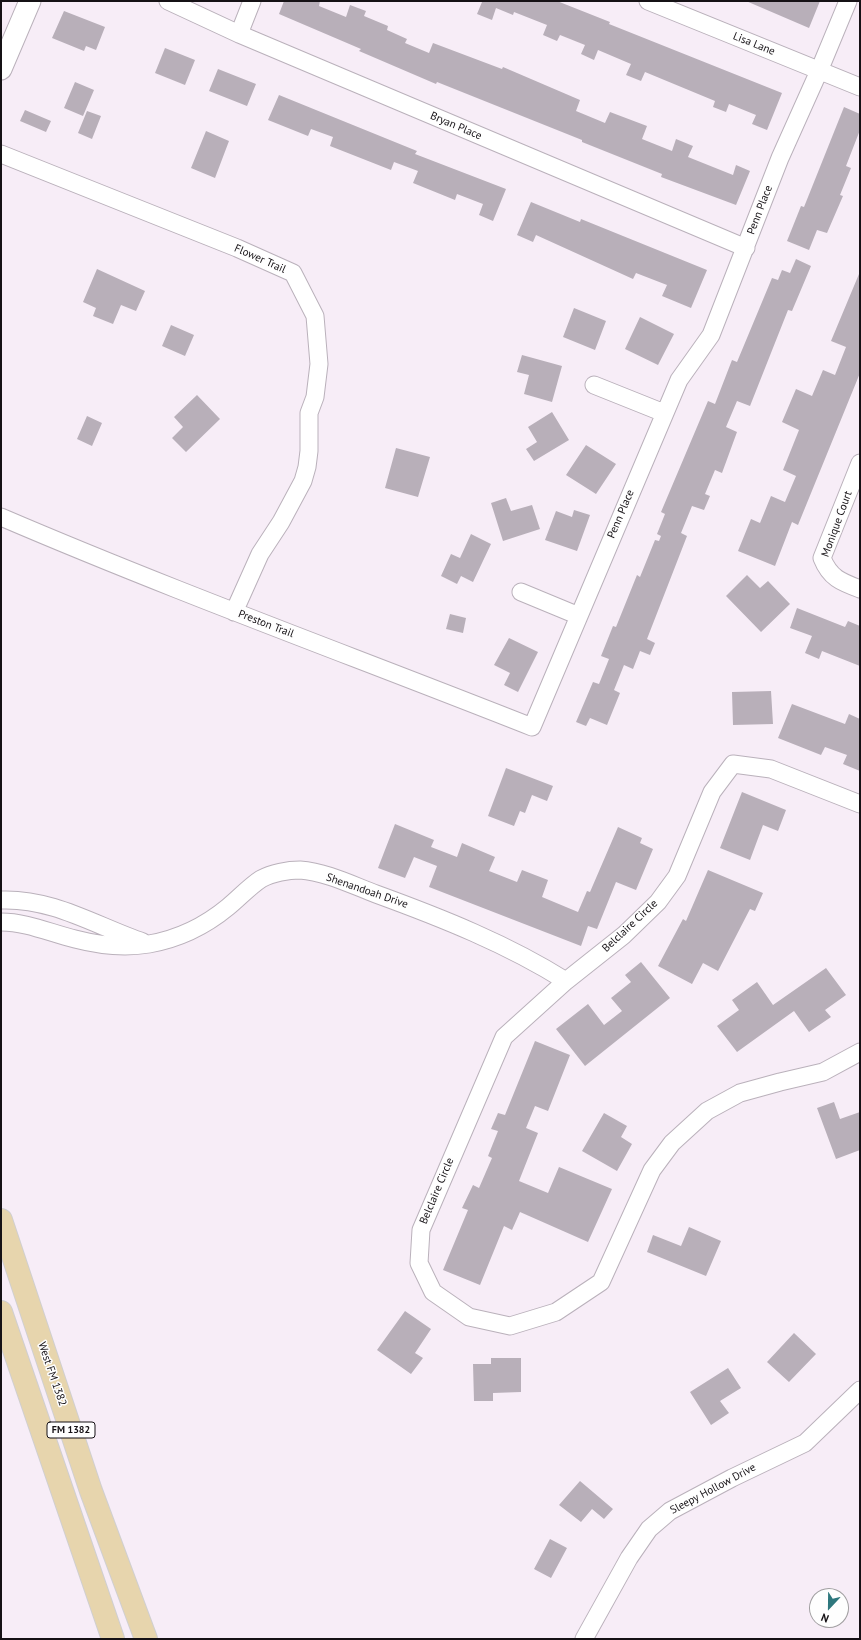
<!DOCTYPE html>
<html>
<head>
<meta charset="utf-8">
<style>
	body { margin:0 }
	#map { position:relative; width:861px; height:1640px; overflow:hidden; background:#f7edf7; font-family:"PT Sans",sans-serif }
	canvas { display:block }
	.frame { position:absolute; inset:0; border:2px solid #151115; pointer-events:none }
	.north { position:absolute; left:809px; top:1588px; width:40px; height:40px; box-sizing:border-box; background:#fefefe; border:1px solid #a19fa1; border-radius:50%; rotate:202deg; font-size:11px; font-weight:700; line-height:16px; text-align:center; color:#151115 }
	.north::after { content:''; display:block; margin:auto; width:14px; height:18px; background:#2e777d; clip-path:polygon(50% 0,100% 100%,50% 72%,0 100%) }
</style>
</head>
<body>
<div id="map">
<canvas width="861" height="1640"></canvas>
<div class="frame"></div>
<div class="north">N</div>
</div>
<script>
const c = document.querySelector('canvas').getContext('2d');
c.lineJoin = 'round';
function fill(path, color) {
  c.fillStyle = color;
  c.fill(path, 'evenodd');
}
function strokePath(path, color, width, dash) {
  c.strokeStyle = color;
  c.lineWidth = width;
  c.lineCap = dash ? 'butt' : 'round';
  c.setLineDash(dash || []);
  c.stroke(path);
}
function drawText(font, color, halo, rows, align = 'center') {
  c.font = font + ' "PT Sans",sans-serif';
  c.lineWidth = 3;
  c.setLineDash([]);
  c.textBaseline = 'middle';
  c.strokeStyle = halo;
  c.fillStyle = color;
  for (const [text, x, y, turn = 0] of rows) {
    c.save();
    c.translate(x, y);
    c.rotate((+turn || 0) * Math.PI / 180);
    c.textAlign = isNaN(turn) ? turn : align;
    if (halo) c.strokeText(text, 0, 0);
    c.fillText(text, 0, 0);
    c.restore();
  }
}
fill(new Path2D(`
	M284 1H320L319 6 346 17 350 5 366 11 364 16 388 26 387 30 407 39 405 43 429 53 433 43 502 69 503 67 580 100 576 111 605 123 610 112 647 126 642 139 672 151 676 139 693 146 688 157 733 175 736 165 750 171 736 205 661 177 662 174 582 142V140L437 82 436 84 359 51 361 49 279 14Z
	M480 1H557L610 22 609 24 782 93 767 130 752 124 756 115 729 104 726 112 713 107 715 101 645 72 641 81 626 75 631 64 598 50 594 60 581 54 585 45 560 35 557 41 543 35 547 25 514 12 513 15 496 8 492 20 477 14 482 2Z
	M746 1H820L809 28Z
	M64 11 105 27 96 50 86 46 84 51 52 38Z
	M165 48 195 60 185 85 155 73Z
	M218 69 256 84 247 106 209 91Z
	M75 82 94 90 83 116 64 108Z
	M279 95 417 151 415 154 506 189 493 221 479 215 483 204 457 194 455 200 413 183 418 171 394 162 391 170 330 146 333 137 311 129 308 136 268 120Z
	M844 107 860 114V130L846 166 851 168 840 195 843 196 827 233 817 230 809 250 787 241 801 206 804 207Z
	M25 110 51 121 46 132 20 121Z
	M87 111 101 116 92 139 78 133Z
	M206 131 229 141 215 178 191 168Z
	M531 202 580 222 581 219 707 270 691 308 662 296 667 285 636 273 633 279 536 235 533 242 517 235Z
	M796 259 811 266 792 311 788 310 750 406 737 401 726 427 737 432 722 473 715 470 705 494 710 496 704 510 692 506 681 533 687 536 647 639 655 643 650 655 640 651 633 669 624 665 614 690 620 693 607 725 590 718 586 726 576 722 593 682 599 684 609 659 601 656 613 626 616 627 637 575 640 577 655 540 659 541 661 536 657 534 665 514 661 512 708 401 715 404 732 360 737 362 772 278 778 280 782 270 790 273Z
	M97 269 145 291 136 311 121 305 113 324 93 316 96 308 83 302Z
	M859 274 860 373 798 525 792 522 775 566 738 551 751 519 760 523 771 496 785 502 796 476 783 470 799 430 782 422 796 389 812 396 823 370 835 375 846 347 831 341Z
	M574 308 606 321 595 350 563 337Z
	M640 317 674 334 658 365 625 349Z
	M171 325 194 335 185 356 162 346Z
	M522 355 562 366 552 402 524 394 529 375 517 372Z
	M197 395 220 419 186 452 172 438 183 427 174 417Z
	M552 412 569 440 534 461 526 449 537 442 528 427Z
	M87 416 102 423 92 446 77 439Z
	M586 445 616 464 596 494 566 475Z
	M396 448 430 457 418 497 385 488Z
	M506 498 511 511 532 505 540 529 503 541 491 503Z
	M574 510 590 515 577 551 545 540 556 511 572 517Z
	M471 534 491 544 473 582 461 576 457 584 441 576 451 554 460 558Z
	M747 575 760 588 768 581 790 604 761 632 726 596Z
	M797 608 845 627 848 621 860 626V666L822 651 819 659 805 653 812 636 790 628Z
	M450 614 466 618 463 633 446 629Z
	M509 638 538 652 518 692 504 685 510 673 494 665Z
	M771 691 773 724 733 725 732 692Z
	M792 704 845 724 849 714 860 719V771L843 764 847 755 825 747 821 755 778 738Z
	M506 768 553 786 547 801 532 795 525 813 520 811 514 826 488 816Z
	M742 792 786 810 778 831 763 825 750 860 720 848Z
	M395 824 434 840 431 847 457 857 462 843 495 857 489 871 517 882 522 870 548 880 542 897 578 912 587 891 590 892 618 827 642 838 640 843 653 849 636 890 616 882 597 929 588 926 581 946 429 887 437 866 414 857 405 878 378 868Z
	M708 870 763 893 755 911 750 909 718 971 703 963 692 984 658 966 683 919 686 921Z
	M641 962 670 998 585 1066 556 1029 588 1004 604 1025 622 1011 611 998 631 982 625 975Z
	M826 968 846 995 825 1010 831 1017 809 1032 794 1011 737 1052 717 1026 739 1010 732 1000 757 982 773 1005Z
	M535 1041 570 1055 548 1111 535 1106 526 1128 538 1133 519 1181 548 1193 559 1167 612 1189 588 1242 520 1212 512 1230 504 1226 480 1285 443 1270 468 1210 462 1208 473 1185 479 1188 492 1158 488 1156 498 1131 491 1129 498 1113 505 1115Z
	M834 1102 840 1119 860 1112V1150L836 1159 817 1108Z
	M604 1113 627 1126 621 1137 632 1144 617 1171 582 1151Z
	M689 1227 721 1241 706 1276 647 1252 653 1235 681 1246Z
	M405 1311 431 1329 415 1353 423 1358 411 1374 377 1350Z
	M794 1333 816 1354 789 1382 767 1362Z
	M491 1358H521V1392L493 1393V1401H474L473 1364H491Z
	M728 1368 741 1388 720 1401 729 1413 711 1425 690 1392Z
	M580 1481 613 1509 604 1519 592 1509 581 1522 559 1505Z
	M550 1539 567 1548 551 1578 534 1569Z`), '#b8afb9');
const minor = new Path2D(`
	M168 1 239 34 746 248
	M648 1 860 87
	M239 34 252 1
	M1 154 237 248 293 273 315 316 319 364 315 397 309 413V451L307 467 303 481 281 522 260 554 234 612
	M594 385 664 413
	M860 463 822 558C830 578 841 582 860 589
	M1 517C176 592 355 657 532 727L679 380 711 335 780 158 819 71 848 1
	M521 592 579 616
	M860 804 771 769 733 764 712 792 677 876 658 902 624 935 566 981 504 1037 421 1230 419 1263 433 1292 469 1317 510 1326 556 1312 601 1282 652 1170 672 1143 707 1111 740 1093 780 1082 823 1072 860 1052
	M1 900C53 898 96 926 143 942
	M1 922C27 922 50 933 75 939 98 945 125 948 149 944 178 939 205 926 228 907 239 898 250 886 261 879 272 873 288 870 300 870 326 872 352 885 376 894 442 918 507 944 566 981
	M584 1639 629 1558 649 1529 670 1511 732 1478 805 1443 860 1390`);
const tertiary = new Path2D(`
	M1 69 30 1`);
const primary = new Path2D(`
	M1 1220 91 1491 146 1639
	M1 1312 113 1639`);
strokePath(minor, '#bab1bb', 19);
strokePath(tertiary, '#bab1bb', 23);
strokePath(primary, '#d0cfd0', 24);
strokePath(minor, '#fff', 17);
strokePath(tertiary, '#fff', 21);
strokePath(primary, '#e7d5ad', 22);
for (const [x, y, w] of [
	[71,1430,48]
]) {
  const box = new Path2D();
  box.roundRect(x - w / 2, y - 8, w, 16, 3);
  c.fillStyle = '#fefefe';
  c.fill(box);
  strokePath(box, '#151115', 1);
}
drawText('bold 10px', '#151115', null, [
	["FM 1382",71,1430]
]);
drawText('11px', '#151115', '#fefefe', [
	["Lisa Lane",754,44,22],
	["Bryan Place",456,126,23],
	["Penn Place",760,210,-69],
	["Flower Trail",260,259,24],
	["Penn Place",621,514,-67],
	["Monique Court",837,524,-70],
	["Preston Trail",266,624,21],
	["Shenandoah Drive",367,891,19],
	["Belclaire Circle",630,926,-43],
	["Belclaire Circle",437,1191,-67],
	["West FM 1382",52,1374,71],
	["Sleepy Hollow Drive",713,1489,-28]
]);
</script>
</body>
</html>
